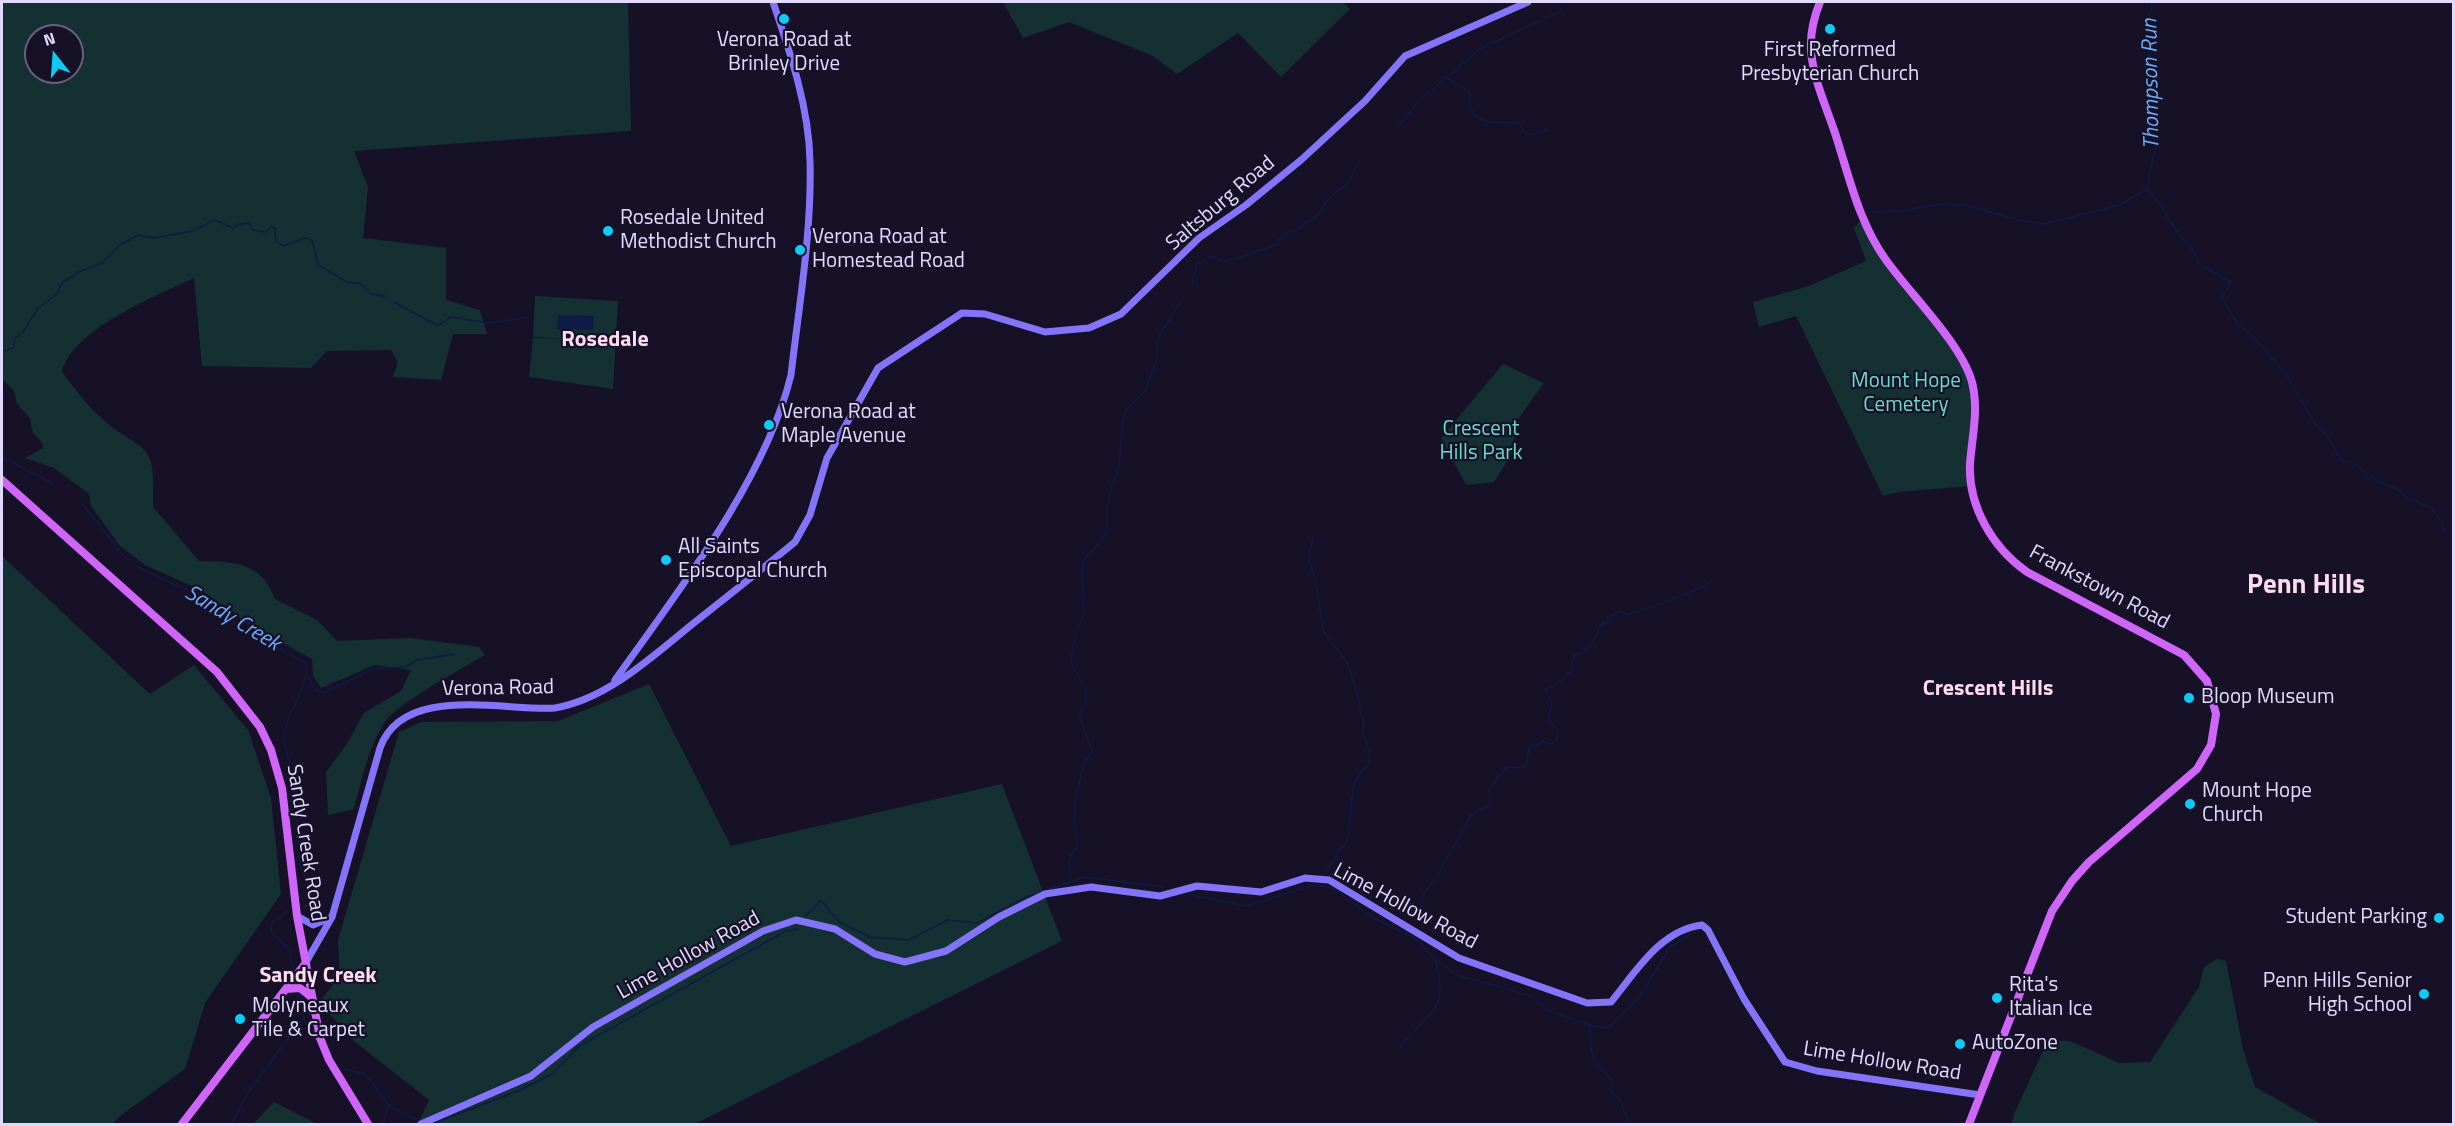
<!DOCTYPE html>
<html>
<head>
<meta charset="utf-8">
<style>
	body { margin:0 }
	#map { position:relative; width:2455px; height:1126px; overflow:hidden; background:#171128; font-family:"Titillium Web",sans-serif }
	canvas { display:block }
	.frame { position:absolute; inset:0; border:3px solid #e1dafe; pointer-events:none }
	.north { position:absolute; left:24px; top:24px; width:60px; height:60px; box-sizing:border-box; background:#171128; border:2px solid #68617e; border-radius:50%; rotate:343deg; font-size:16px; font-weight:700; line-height:24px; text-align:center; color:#e1dafe }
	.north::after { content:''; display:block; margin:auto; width:21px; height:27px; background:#0dcaf6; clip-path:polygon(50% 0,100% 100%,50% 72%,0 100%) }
</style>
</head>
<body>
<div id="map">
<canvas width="2455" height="1126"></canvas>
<div class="frame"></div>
<div class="north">N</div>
</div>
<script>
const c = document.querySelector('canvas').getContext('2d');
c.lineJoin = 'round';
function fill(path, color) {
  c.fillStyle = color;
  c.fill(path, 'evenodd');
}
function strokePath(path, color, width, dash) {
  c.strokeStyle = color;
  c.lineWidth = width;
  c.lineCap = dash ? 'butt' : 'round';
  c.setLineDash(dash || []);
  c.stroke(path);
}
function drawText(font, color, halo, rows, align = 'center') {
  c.font = font + ' "Titillium Web",sans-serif';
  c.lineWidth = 4.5;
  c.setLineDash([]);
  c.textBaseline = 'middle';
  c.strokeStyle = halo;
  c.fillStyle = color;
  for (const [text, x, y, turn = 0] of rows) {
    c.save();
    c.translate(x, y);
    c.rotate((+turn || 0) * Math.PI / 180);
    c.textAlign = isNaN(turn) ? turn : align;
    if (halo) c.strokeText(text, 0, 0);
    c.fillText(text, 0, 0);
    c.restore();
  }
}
fill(new Path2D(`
	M2 2H628L631 131 354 151 368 187 363 238 446 248V300L480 310 487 334H453L441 380 392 377 398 363 391 350 327 351 311 368 202 366 194 278C156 296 72 329 62 372 73 386 85 403 98 415 143 457 156 433 153 507L199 561C234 562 261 561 275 599L317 620 337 641 411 638 479 647 485 655C463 668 398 703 385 722 368 748 362 779 354 809L328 815 326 772 346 745 364 713 401 691 411 670 375 665 321 688 313 676 312 659 252 626 201 590 145 565 120 546 91 506 89 494 54 468 25 458 43 448 42 442 33 433 30 418 17 404 14 391 2 379ZM36 36H72V72H36Z
	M1003 2H1343L1350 9 1281 77 1238 33 1177 74 1153 56 1069 22 1023 38Z
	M1863 217 1884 257 1948 341 1971 380V486L1898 492 1883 496 1796 316 1759 327 1753 302 1809 286 1866 261 1854 228Z
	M535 296 618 301 613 389 529 377 533 338 568 339 533 337Z
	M1503 364 1544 383 1516 422 1513 452 1494 482 1466 485 1441 438Z
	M2 556 150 694 194 665 248 730 271 798 281 894 205 1003 185 1069 120 1116 113 1124H2Z
	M649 684 731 846 1002 784 1062 941 695 1124H418L429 1100 355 1042 319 1002 340 977 338 940 399 732 421 722 558 721Z
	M2217 959 2226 961 2243 1049 2255 1087 2321 1124H2012L2014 1114 2048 1040 2070 1041 2119 1063 2150 1062 2199 987 2204 967Z
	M274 1102 317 1124H253Z`), '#143032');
fill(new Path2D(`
	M558 315 594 316 593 330 557 329Z`), '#0d1c46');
strokePath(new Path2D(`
	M2152 2 2147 32 2156 141 2147 190C2159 200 2162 208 2170 221 2179 237 2194 246 2199 264L2231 282 2222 298 2236 322 2254 338 2288 377 2315 424 2328 437 2341 460 2356 465 2376 480 2399 490 2409 499 2432 508 2440 519 2445 533
	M1445 77 1469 91C1471 97 1469 103 1471 109 1478 126 1504 122 1519 123L1525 133 1532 135 1546 130
	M1398 126 1421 99 1481 48 1559 12 1563 7
	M1874 212 1901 211 1940 204 1965 205 2018 220 2045 224 2119 205 2146 190
	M1192 284 1197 264 1213 256 1225 262 1275 245 1285 233 1300 228 1304 223 1312 220 1319 214 1327 200 1348 182 1358 164
	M394 302 438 326 451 317 488 323 526 318
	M5 351 14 347 15 338 23 332 38 308 56 295 62 283 79 272 103 262 118 246 138 235 154 238 192 231 215 220 233 228 239 224 248 223 253 230 265 232 271 227 275 228 276 241 283 246 305 238 312 240 318 265 349 283H359L372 294 385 296
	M2 457 52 483
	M82 503 122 554 136 566 199 596 246 631 306 663C309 690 284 713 284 740 285 748 288 757 290 764
	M1313 537C1310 551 1307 561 1314 574L1324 632 1347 662 1359 699 1360 713 1364 719 1363 734 1370 752 1369 765C1338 785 1361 840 1337 852L1336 858 1327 869
	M308 677 315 689 324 693 372 669 406 667 417 660 454 654
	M293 775 300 866 311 891V899L304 908
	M1071 881 1069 860 1077 845 1074 820 1076 796 1083 766 1092 751 1081 721 1080 713 1086 702V690L1071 663 1075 632 1084 616 1082 574 1084 560 1107 533V509L1111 487 1118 470 1123 422 1127 409 1145 391 1156 362 1158 338 1180 302
	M1188 894 1245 906 1315 885 1334 888 1368 915 1415 938 1435 959 1457 975 1529 995 1549 1011 1593 1026 1608 1028 1639 998 1670 947 1691 934
	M288 911 272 923 271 932 289 949 294 971
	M1400 914 1415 911 1423 905 1422 896 1436 878 1472 814 1490 805 1489 789 1506 767 1523 768 1526 764 1529 748 1543 742 1552 744 1557 740 1558 731 1548 718 1552 703 1545 690 1561 681 1572 670V661L1575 655C1591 650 1595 640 1600 625L1608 622 1607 617 1621 611 1627 615C1652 607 1690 595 1711 581
	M806 916 821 900 839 922 870 937 909 940 948 920 977 923 1024 898 1085 877 1163 887
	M304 1017 308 1024
	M1590 1026C1591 1059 1590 1058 1613 1081L1611 1090 1620 1101 1629 1124
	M1401 1046C1431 1010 1449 1011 1435 959
	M341 1064 346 1070 363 1073 372 1082 389 1106 415 1119
	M231 1124 249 1091 304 1017 300 993
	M383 1124 389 1106
	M432 1124 518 1091 552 1074 579 1046 784 932 797 929`), '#0d1c46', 1.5);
strokePath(new Path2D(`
	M615 680C677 593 766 479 791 375 799 305 812 232 810 161 809 107 790 52 773 2
	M297 916 313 925 332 917
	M305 964 332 917 380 748C403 684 502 711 555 708 608 699 654 655 695 622 728 596 762 569 795 542L810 515 827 458 878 368 962 313 985 314 1045 332 1089 328 1121 314 1199 238 1246 205 1301 160 1365 101 1405 56 1528 2
	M421 1124 531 1076 593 1027 763 931 796 920 835 929 875 954 905 962 946 951 999 917 1045 894 1091 887 1160 896 1197 886 1261 892 1305 878 1329 880 1459 958 1587 1003 1611 1002C1635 973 1660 930 1702 925L1708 930 1744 999 1785 1062 1817 1071 1980 1095`), '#8474fa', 7);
strokePath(new Path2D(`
	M1820 2C1814 17 1810 33 1811 50 1813 79 1826 106 1835 133 1849 176 1859 223 1886 260 1910 294 1961 343 1972 382 1979 410 1972 436 1970 464 1968 507 1993 548 2027 572L2184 655 2207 681 2216 714 2211 745 2197 769 2089 862 2072 881 2052 911 1969 1124
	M2 480 217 672 260 727 271 750 282 788 297 916 320 1038 329 1060 368 1124
	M286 989 300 988 311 997
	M182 1124 305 964`), '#cf65f9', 8);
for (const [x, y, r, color] of [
	[784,19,6,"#0dcaf6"],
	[1830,29,6,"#0dcaf6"],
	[608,231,6,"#0dcaf6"],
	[800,250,6,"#0dcaf6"],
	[769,425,6,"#0dcaf6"],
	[666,560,6,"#0dcaf6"],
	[2189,698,6,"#0dcaf6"],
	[2190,804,6,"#0dcaf6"],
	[2439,918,6,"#0dcaf6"],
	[2424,994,6,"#0dcaf6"],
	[1997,998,6,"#0dcaf6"],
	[240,1019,6,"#0dcaf6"],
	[1960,1044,6,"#0dcaf6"]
]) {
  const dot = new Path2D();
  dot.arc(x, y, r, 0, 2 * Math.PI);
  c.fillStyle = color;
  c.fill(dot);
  strokePath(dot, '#171128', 2);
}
drawText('21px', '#e1dafe', '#171128', [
	["Verona Road at",784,41,"center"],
	["Brinley Drive",784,65,"center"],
	["First Reformed",1830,51,"center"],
	["Presbyterian Church",1830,75,"center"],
	["Rosedale United",620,219],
	["Methodist Church",620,243],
	["Verona Road at",812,238],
	["Homestead Road",812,262],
	["Verona Road at",781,413],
	["Maple Avenue",781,437],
	["All Saints",678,548],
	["Episcopal Church",678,572],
	["Bloop Museum",2201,698],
	["Mount Hope",2202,792],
	["Church",2202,816],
	["Student Parking",2427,918,"right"],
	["Penn Hills Senior",2412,982,"right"],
	["High School",2412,1006,"right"],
	["Rita's",2009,986],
	["Italian Ice",2009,1010],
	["Molyneaux",252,1007],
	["Tile & Carpet",252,1031],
	["AutoZone",1972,1044]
], 'left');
drawText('21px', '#e1dafe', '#171128', [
	["Saltsburg Road",1221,204,-40],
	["Frankstown Road",2099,588,28],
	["Verona Road",498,689,-1],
	["Sandy Creek Road",305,843,81],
	["Lime Hollow Road",1405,907,28],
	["Lime Hollow Road",689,956,-29],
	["Lime Hollow Road",1882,1062,9]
]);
drawText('21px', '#67dcc9', '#171128', [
	["Mount Hope",1906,382],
	["Cemetery",1906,406],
	["Crescent",1481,430],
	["Hills Park",1481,454]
]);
drawText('italic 22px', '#6cabfa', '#171128', [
	["Thompson Run",2152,84,-91],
	["Sandy Creek",232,619,31]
]);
drawText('bold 22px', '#fedbee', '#171128', [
	["Rosedale",605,341],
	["Crescent Hills",1988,690],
	["Sandy Creek",318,977]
]);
drawText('bold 27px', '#fedbee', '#171128', [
	["Penn Hills",2306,586]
]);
</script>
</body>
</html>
